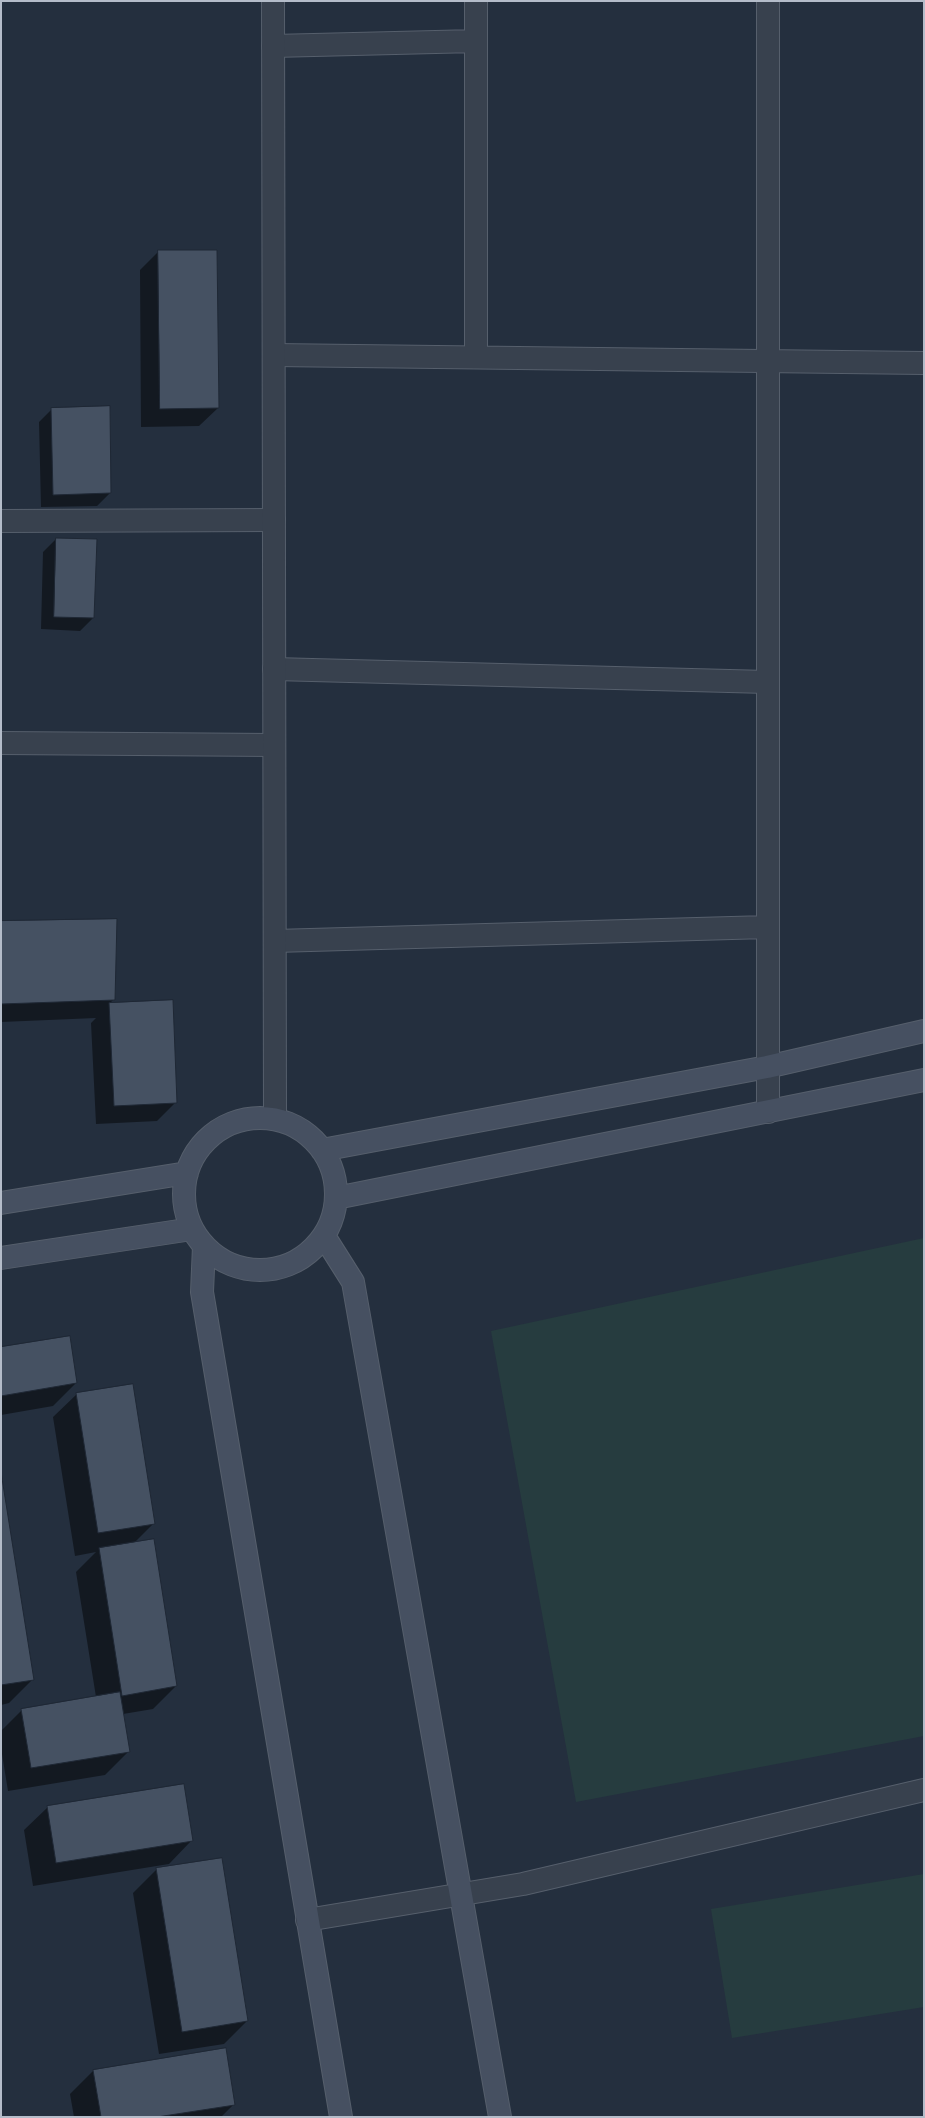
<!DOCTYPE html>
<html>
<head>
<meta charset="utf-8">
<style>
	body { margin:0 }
	#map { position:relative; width:925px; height:2118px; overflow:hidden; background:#242f3e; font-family:"DM Sans",sans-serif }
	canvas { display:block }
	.frame { position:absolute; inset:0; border:2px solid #b4bcc9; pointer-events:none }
</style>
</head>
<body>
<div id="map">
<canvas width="925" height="2118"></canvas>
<div class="frame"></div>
</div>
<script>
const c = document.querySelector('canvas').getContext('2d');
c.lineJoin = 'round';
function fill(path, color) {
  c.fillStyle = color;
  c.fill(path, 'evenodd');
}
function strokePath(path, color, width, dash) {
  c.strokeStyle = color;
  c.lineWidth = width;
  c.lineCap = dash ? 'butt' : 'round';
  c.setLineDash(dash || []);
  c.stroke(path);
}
fill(new Path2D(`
	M924 1238V1736L576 1802 491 1331Z
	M924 1874V2007L732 2038 711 1909Z`), '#263c3f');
fill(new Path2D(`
	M159 251 218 408 199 426 141 427 140 270Z
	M52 409 110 493 97 506 41 507 39 422Z
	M56 539 93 618 80 631 41 629 43 552Z
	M1 922 114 999 109 1004 172 1001 176 1102 157 1121 96 1124 91 1023 96 1018 1 1022Z
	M1 1348 76 1383 53 1406 1 1415Z
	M77 1394 154 1523 134 1543 176 1686 153 1709 123 1714 129 1751 105 1775 8 1791 1 1748V1731L22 1710 96 1697 76 1572 96 1552 75 1556 53 1417Z
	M1 1478 32 1680 9 1703 1 1705Z
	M48 1807 192 1840 169 1864 33 1886 24 1830Z
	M157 1869 247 2021 224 2044 159 2054 133 1893Z
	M93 2071 234 2104 221 2117H74L70 2094Z`), '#0007');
const building = new Path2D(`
	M158 250H217L219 408 160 409Z
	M110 406 111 493 53 495 51 408Z
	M56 538 97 539 94 618 54 617Z
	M117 919 115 1000 1 1004V921Z
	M173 1000 177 1103 114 1106 109 1003Z
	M70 1336 77 1383 1 1396V1347Z
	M133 1384 155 1524 98 1533 76 1393Z
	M1 1472 34 1680 1 1685Z
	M154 1539 177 1686 122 1696 99 1548Z
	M120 1692 130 1752 31 1768 21 1709Z
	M184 1784 193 1841 56 1863 47 1806Z
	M222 1858 248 2021 182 2032 156 1868Z
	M226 2048 235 2105 157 2117H101L93 2070Z`);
fill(building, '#455162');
strokePath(building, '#1f2835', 1);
const service = new Path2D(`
	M307 1920 523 1884 924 1790`);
const minor = new Path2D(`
	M476 1V357
	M273 46 476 41
	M274 355 924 363
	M1 521 274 520
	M274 669 767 682
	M1 743 274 745
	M275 941 767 927
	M768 1112V1`);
const tertiary = new Path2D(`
	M273 1 275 1119`);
const secondary = new Path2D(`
	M184 1194a76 76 0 1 1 152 0a76 76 0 1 1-152 0Z
	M322 1150 767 1067 924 1031
	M336 1198 924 1080
	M1 1203 187 1173
	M324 1236 353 1282 500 2117
	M204 1246 202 1292 341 2117
	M1 1258 192 1229`);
strokePath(service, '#565f6c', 24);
strokePath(minor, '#565f6c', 24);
strokePath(tertiary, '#565f6c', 24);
strokePath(secondary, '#565f6c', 24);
strokePath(service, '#38414e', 22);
strokePath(minor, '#38414e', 22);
strokePath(tertiary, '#38414e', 22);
strokePath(secondary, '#465061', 22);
</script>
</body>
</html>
